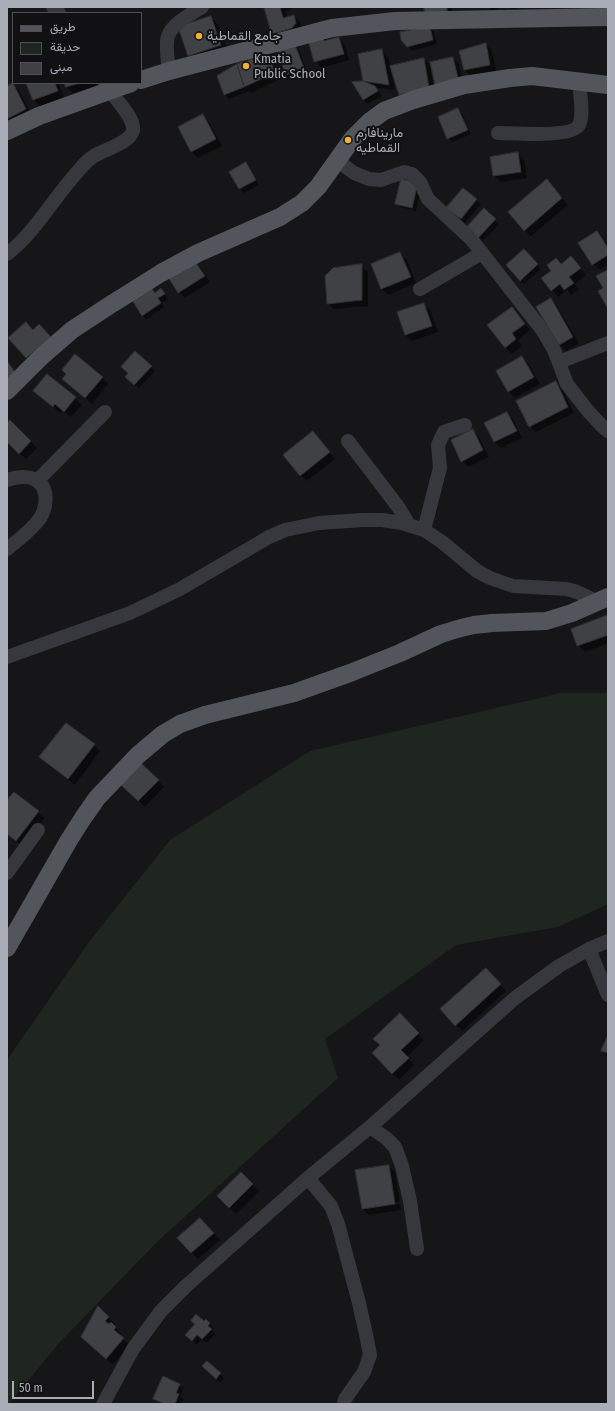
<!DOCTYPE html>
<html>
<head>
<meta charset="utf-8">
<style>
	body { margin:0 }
	#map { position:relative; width:615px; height:1411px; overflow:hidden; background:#161618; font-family:"Fira Sans Condensed",Vazirmatn,sans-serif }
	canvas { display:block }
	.frame { position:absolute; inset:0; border:8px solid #a8adb8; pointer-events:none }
	.legend { position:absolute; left:12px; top:12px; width:130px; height:72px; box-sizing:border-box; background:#111113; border:1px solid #4d4f55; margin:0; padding:5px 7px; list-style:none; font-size:12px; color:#a8adb8 }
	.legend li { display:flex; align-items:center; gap:8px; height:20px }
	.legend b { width:20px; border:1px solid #4d4f55 }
	.scale { position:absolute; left:12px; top:1381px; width:82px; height:18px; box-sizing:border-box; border:2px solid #a8adb8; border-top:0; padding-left:5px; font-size:12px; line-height:14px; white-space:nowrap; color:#a8adb8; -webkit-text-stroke:3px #111113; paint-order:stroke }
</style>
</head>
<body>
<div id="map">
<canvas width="615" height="1411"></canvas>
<div class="frame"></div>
<ul class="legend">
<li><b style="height:5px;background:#53555c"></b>طريق</li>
<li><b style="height:11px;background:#1e261f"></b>حديقة</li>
<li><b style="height:11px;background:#404145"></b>مبنى</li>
</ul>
<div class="scale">50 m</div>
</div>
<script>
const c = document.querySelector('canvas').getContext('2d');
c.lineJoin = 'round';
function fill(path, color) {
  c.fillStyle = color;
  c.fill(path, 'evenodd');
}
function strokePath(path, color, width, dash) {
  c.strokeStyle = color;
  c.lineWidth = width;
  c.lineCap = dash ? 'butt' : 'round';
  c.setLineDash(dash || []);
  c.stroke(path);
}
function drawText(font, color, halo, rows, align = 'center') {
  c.font = font + ' "Fira Sans Condensed",Vazirmatn,sans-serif';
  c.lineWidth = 4;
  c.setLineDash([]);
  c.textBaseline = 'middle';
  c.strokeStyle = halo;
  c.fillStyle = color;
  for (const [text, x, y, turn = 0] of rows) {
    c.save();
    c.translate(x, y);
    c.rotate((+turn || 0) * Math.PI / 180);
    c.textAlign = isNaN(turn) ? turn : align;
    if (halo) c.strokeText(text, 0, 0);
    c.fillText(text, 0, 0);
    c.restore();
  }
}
fill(new Path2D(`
	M561 693H608V904L558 927 456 945 325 1039 338 1078 158 1241 59 1343 9 1404H7V1060L89 942 170 840 310 751Z`), '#1e261f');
fill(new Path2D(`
	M265 7H298L285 11 287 18 294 16 300 22 302 29 279 40 273 34Z
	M425 7H452L453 20Z
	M488 7H499V9L491 10Z
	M509 7H517V9H511Z
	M211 17 219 26 229 54 197 64 189 56Z
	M430 28 434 32 437 44 412 51 408 46Z
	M322 35 328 41 339 38 345 45 349 60 321 68 315 61Z
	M485 44 492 50 496 71 471 76 465 70Z
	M295 46 299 50 308 73 291 79 287 75 278 52Z
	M382 50 388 57 390 67 423 59 430 65 435 94 406 101 399 94 393 72H391L395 90 376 88 382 96 367 104 363 100 364 82 359 55Z
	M453 58 459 64 464 85 431 63Z
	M255 59 259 63 271 59 277 66 280 79 251 93 249 91 229 99 225 95Z
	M27 83H58L64 97 40 106 34 100Z
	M65 83H98V85L73 93 66 87Z
	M13 84 19 90 32 116 7 121V87Z
	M458 109 462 113 471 134 452 142 448 138Z
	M202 115 209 122 222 146 198 158 192 152 179 127Z
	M517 153 524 160 527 178 501 182 494 176 491 158Z
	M246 164 250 168 259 185 244 193 240 189 231 172Z
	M401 180 421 188 416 211 400 207 396 203Z
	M553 187 568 205 531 236 524 230Z
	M476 200 481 204 465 223 452 212Z
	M484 210 499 224 483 241 468 227Z
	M597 232 608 246V265L600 270 593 264Z
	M400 253 407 260 416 283 388 295 382 289Z
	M528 254 541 269 524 284 520 280Z
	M571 258 586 275 575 284 579 289 571 295 567 290 558 297 542 279 553 271 556 259 562 265Z
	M194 261 201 268 210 282 185 298 179 292Z
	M361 266 368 272V306L334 309 328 303Z
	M151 289 156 293 161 290 168 299 162 303 164 307 146 319 142 315Z
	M550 299 557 306 579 343 566 351 560 345 537 307Z
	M424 304 430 310 438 332 412 341 405 335Z
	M512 308 530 330 518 340 522 346 512 354 505 347Z
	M135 353 155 371 139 388 127 377 130 374Z
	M522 357 528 364 540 384 515 398 509 392 497 371Z
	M47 376 82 405 71 417 62 410 60 413 35 391Z
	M102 377 108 384 92 404 70 385Z
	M555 383 562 389 574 413 536 432 529 426Z
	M507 413 513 419 522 438 501 448 494 442 485 423Z
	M10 421 37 448 26 459 7 441V424Z
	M473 431 479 437 489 457 468 467 462 461Z
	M319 439 335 459 307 481 300 475Z
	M608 616V643L585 652 578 645Z
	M94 745 100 751 75 785 47 764 41 757Z
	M158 780 164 787 145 807 128 791Z
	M14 793 45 818 23 846 7 834V802Z
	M492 976 506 991 462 1031 442 1010Z
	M400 1015 424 1040 407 1057 414 1065 399 1080 373 1053 381 1045Z
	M608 1037V1057L602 1050Z
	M388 1166 395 1172 400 1202 367 1207V1209L400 1204 401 1210 369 1215 363 1209Z
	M241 1173 259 1191 236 1214 218 1196Z
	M207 1225 220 1240 198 1259 179 1238Z
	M98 1308 115 1324 113 1326 122 1334 120 1336 129 1345 113 1365 88 1343Z
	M206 1320 214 1328 212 1330 215 1334 207 1343 202 1339 197 1345 186 1335Z
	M207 1370 220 1374 224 1378 220 1382Z
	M179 1385 183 1389 180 1396 183 1399 181 1404H161L154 1399Z`), '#0007');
const building = new Path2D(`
	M264 7H280L283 18 294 15 296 23 292 28 272 34Z
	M424 7H447V14L425 15Z
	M211 16 221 45 188 56 178 27Z
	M430 27 433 40 407 47 401 40 400 32Z
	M322 33 324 41 339 37 344 54 314 62 308 40Z
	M486 43 490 65 464 70 459 51Z
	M295 45 304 68 286 75 277 52Z
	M382 49 389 85 363 81 358 54Z
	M453 57 458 78 435 85 430 62Z
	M256 58 258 62 271 58 274 73 244 87 237 64Z
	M424 58 429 88 399 95 390 66Z
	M237 64 244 87 224 95 217 76Z
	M363 81 375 86 378 91 363 100 352 82Z
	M13 83 26 109 7 119V86Z
	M26 83H55L58 91 33 100Z
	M64 83H80L66 87Z
	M458 108 468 130 447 139 438 117Z
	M203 114 216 139 191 152 178 127Z
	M518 152 521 172 493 176 490 157Z
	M246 162 256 180 239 189 229 172Z
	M401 179 418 183 412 208 395 204Z
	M547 179 562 198 524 231 508 212Z
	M463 188 477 199 461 219 446 208Z
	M484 208 496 219 478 238 467 227Z
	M597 231 608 248V255L592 265 578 243Z
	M524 249 538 264 520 281 506 265Z
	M400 252 411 277 381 289 371 264Z
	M571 256 581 268 569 277 574 283 564 290 560 284 551 291 541 278 551 271 547 265 556 258 561 264Z
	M194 260 205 276 178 293 168 277Z
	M362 264V300L327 304 325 276 333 268Z
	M608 270V309L598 291 603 288 596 276Z
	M151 287 155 293 161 288 165 294 158 298 161 303 142 316 132 300Z
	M551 298 573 337 559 345 536 307Z
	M424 303 432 326 405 335 397 312Z
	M512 307 525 324 512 333 516 339 505 348 487 325Z
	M26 322 33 330 39 324 51 337 26 358 8 338Z
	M135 351 152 366 134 385 125 377 128 373 121 367Z
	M75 354 103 377 85 398 62 379 66 374 62 370Z
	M522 356 534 377 508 392 496 371Z
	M7 361 17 375 7 381Z
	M47 374 76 397 64 412 55 404 53 407 33 391Z
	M556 381 568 407 529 427 516 401Z
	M507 412 517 431 494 442 484 423Z
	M10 420 31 441 19 454 7 442V423Z
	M473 429 483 450 461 462 451 440Z
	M313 431 330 452 300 476 283 455Z
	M608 615V635L577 646 571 629Z
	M66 723 95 744 68 779 39 757Z
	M141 763 159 780 138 801 121 785Z
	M14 792 39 811 16 841 7 834V800Z
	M486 968 501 984 455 1026 440 1009Z
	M400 1013 419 1033 401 1050 409 1058 392 1074 372 1053 380 1045 373 1039Z
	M608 1035V1053L601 1051Z
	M389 1165 395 1204 362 1209 355 1170Z
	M241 1172 253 1184 229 1208 217 1196Z
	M200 1218 214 1233 191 1253 177 1238Z
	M98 1306 109 1317 105 1321 109 1324 111 1322 116 1327 114 1330 124 1338 106 1359 81 1337Z
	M196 1314 204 1321 206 1319 210 1323 208 1326 212 1329 202 1339 197 1335 192 1341 185 1335 195 1324 191 1321Z
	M207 1361 221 1373 216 1379 202 1366Z
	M163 1376 180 1384 176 1393 179 1394 175 1404H165L153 1399Z`);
fill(building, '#404145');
strokePath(building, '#303034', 1);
strokePath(new Path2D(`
	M53 7 59 13
	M169 71C168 61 165 46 168 36 173 23 191 14 202 7
	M498 133C513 133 572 138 579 125 584 116 580 93 579 82
	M338 161 354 173 369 179 381 180 404 172 412 174 420 182 428 199 472 240 543 331 554 350 567 384 588 411 602 426 608 431
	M7 254C37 231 55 195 81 168 84 164 89 159 94 156 105 149 131 143 133 130 135 116 111 96 105 83
	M420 289 482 253
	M559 362 608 343
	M348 441 399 508 409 525
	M7 480C16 477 25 475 34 479 51 487 47 511 37 522 29 532 17 541 7 549
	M37 481 105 412
	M424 530 440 468 438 445 444 432 465 425
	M7 657 130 613 180 589 269 537 285 530 319 523 363 520H382L402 523 424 530 442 542 477 571 490 578 513 586 567 589 577 592 599 602
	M7 873 38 830
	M589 949 608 995
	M370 1127 386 1138 395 1147 402 1166 410 1201 417 1249
	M308 1178 331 1206 338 1224 359 1303 367 1339 370 1355 364 1372 345 1399 344 1404
	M103 1404 133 1349 161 1311 186 1286 308 1178 370 1127 515 998 559 966 589 949 608 941`), '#37383d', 14);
strokePath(new Path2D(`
	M141 80 169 71 332 28 395 21 608 17
	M7 131 39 116 131 83
	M7 391 41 357 72 330 107 307 161 273 198 253 280 217 302 203 318 187 353 138 369 122 384 111 413 100 464 85 510 78 532 76 608 85
	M7 948 69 840 83 818 97 798 138 755 163 734 180 724 205 715 294 693 350 673 400 653 441 634 461 628 474 625 492 623 546 621 572 613 608 597`), '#53555c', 18);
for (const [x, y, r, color] of [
	[199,36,4,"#f2b134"],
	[246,66,4,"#f2b134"],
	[348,140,4,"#f2b134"]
]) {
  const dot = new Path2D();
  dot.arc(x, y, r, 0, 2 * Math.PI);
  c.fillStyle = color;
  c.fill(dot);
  strokePath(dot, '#111113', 1.5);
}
drawText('13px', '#a8adb8', '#111113', [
	["جامع القماطية",207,36],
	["Kmatia",254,59],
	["Public School",254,74],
	["مارينافارم",356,133],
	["القماطيه",356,148]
], 'left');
</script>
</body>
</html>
